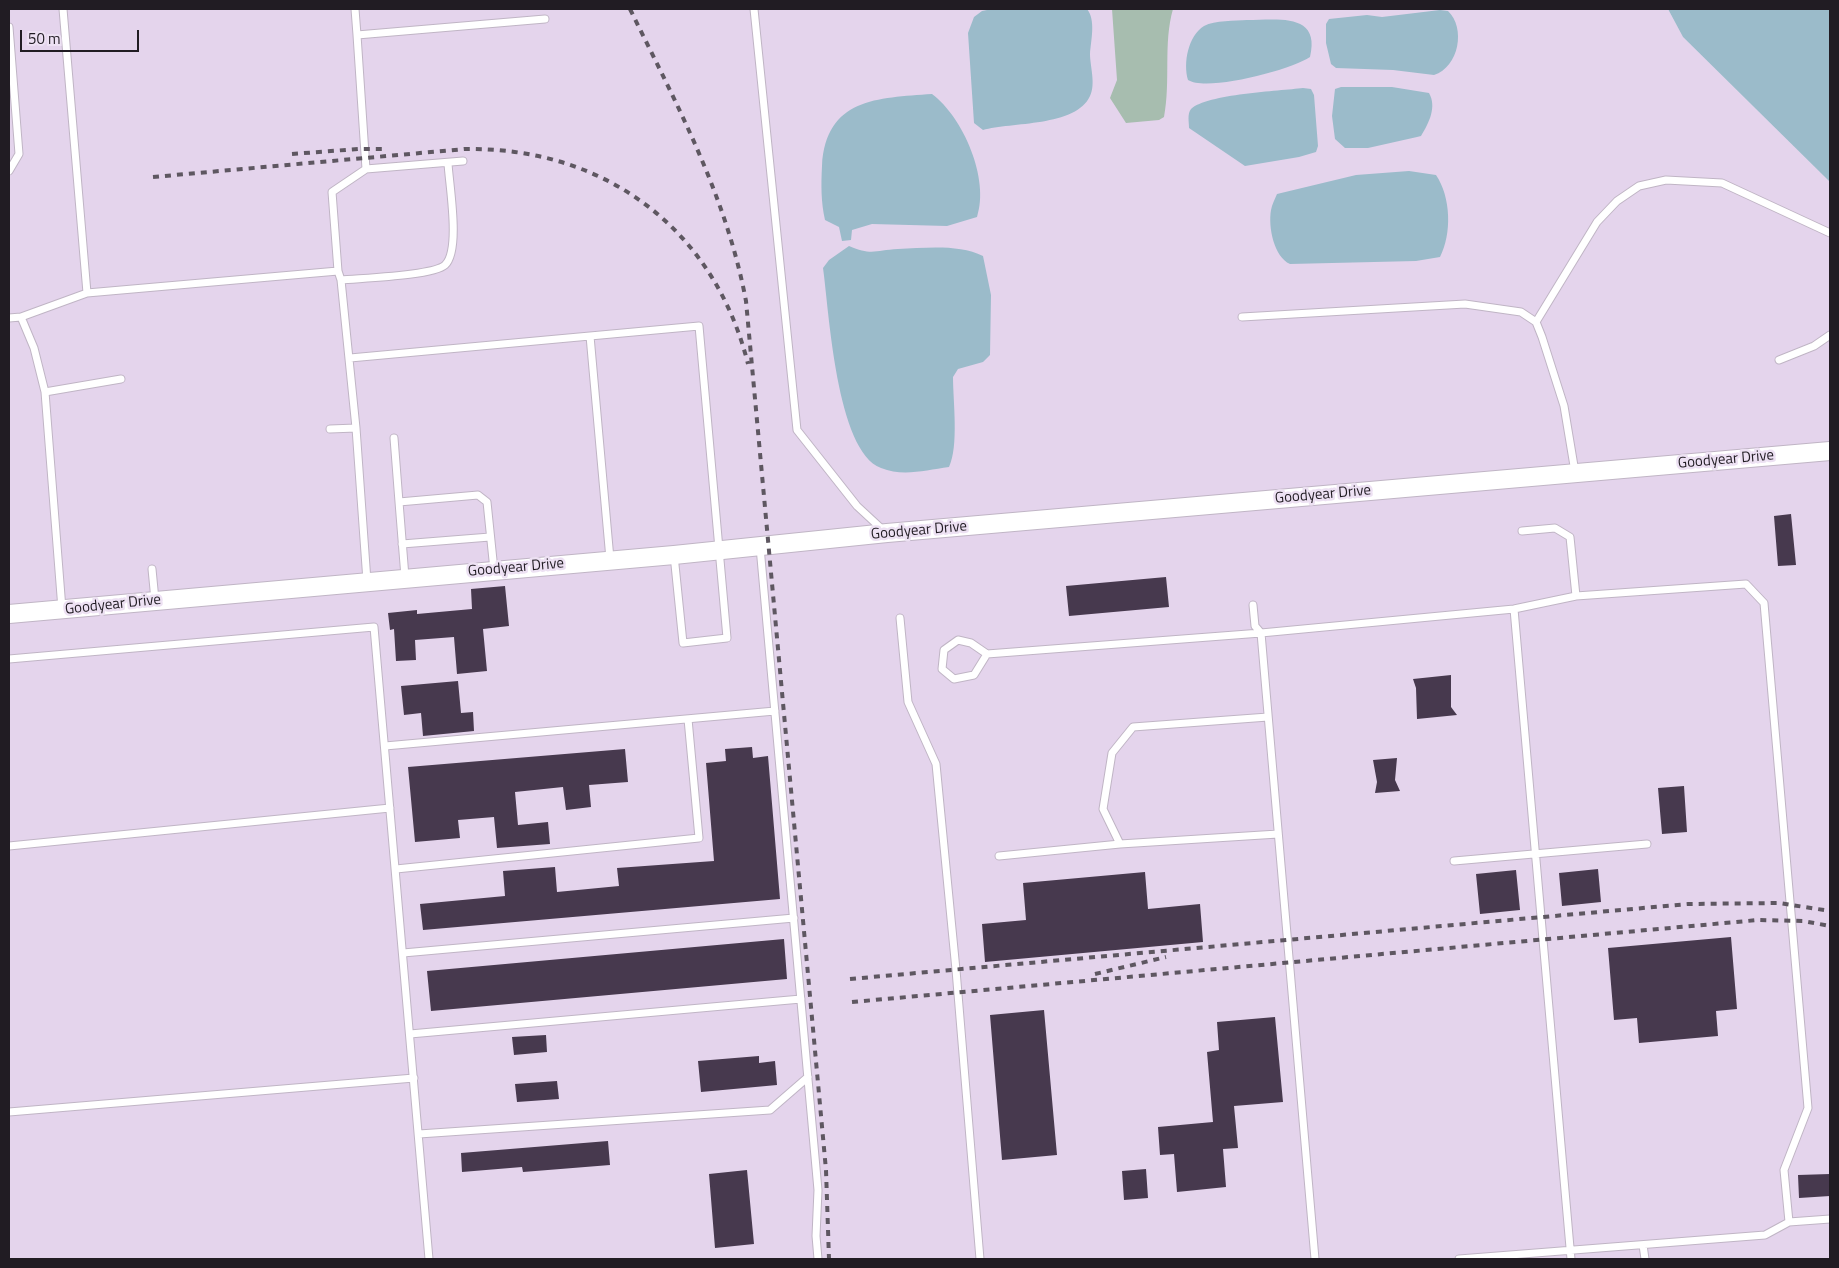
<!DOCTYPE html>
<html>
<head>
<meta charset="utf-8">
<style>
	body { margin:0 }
	#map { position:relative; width:1839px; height:1268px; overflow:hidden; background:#ede1f3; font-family:"Titillium Web",sans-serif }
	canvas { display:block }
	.frame { position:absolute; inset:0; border:10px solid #211c23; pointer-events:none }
	.scale { position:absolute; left:20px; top:30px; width:119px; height:22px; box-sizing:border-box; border:2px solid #211c23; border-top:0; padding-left:6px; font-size:15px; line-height:18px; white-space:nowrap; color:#211c23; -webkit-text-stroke:4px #ede1f3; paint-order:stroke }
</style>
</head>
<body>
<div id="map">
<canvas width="1839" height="1268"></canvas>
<div class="frame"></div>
<div class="scale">50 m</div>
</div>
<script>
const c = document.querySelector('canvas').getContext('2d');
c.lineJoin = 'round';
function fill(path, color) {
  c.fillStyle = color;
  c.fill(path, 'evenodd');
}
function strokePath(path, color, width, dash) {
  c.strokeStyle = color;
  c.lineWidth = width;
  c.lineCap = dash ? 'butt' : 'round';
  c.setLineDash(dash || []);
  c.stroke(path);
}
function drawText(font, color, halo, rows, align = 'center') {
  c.font = font + ' "Titillium Web",sans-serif';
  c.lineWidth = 5;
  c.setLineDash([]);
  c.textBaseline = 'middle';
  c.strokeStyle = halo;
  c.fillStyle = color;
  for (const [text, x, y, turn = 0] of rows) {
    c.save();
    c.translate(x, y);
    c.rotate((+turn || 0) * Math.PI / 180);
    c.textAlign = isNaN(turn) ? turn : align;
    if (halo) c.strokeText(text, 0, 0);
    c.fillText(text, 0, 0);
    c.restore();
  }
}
fill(new Path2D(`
	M9 9H1668L1683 37 1830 182V1259H9Z`), '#e4d4ec');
fill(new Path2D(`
	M1112 9H1173C1163 44 1171 81 1164 117L1159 120 1126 123 1110 98 1117 80Z`), '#a7bdaf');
fill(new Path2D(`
	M992 9H1087C1096 20 1091 40 1090 54 1090 66 1096 84 1090 96 1076 127 1011 122 983 130L974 123 968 33 974 17 982 11Z
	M1668 9H1830V182L1683 37Z
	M1440 10 1448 11C1466 28 1459 67 1434 75L1393 70 1336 68 1331 64 1326 43V24L1329 19 1367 15 1382 17Z
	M1247 20C1277 20 1321 12 1310 57 1291 70 1207 92 1188 80 1183 63 1188 36 1204 26 1215 20 1235 21 1247 20Z
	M1341 87H1392L1429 93C1437 107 1429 123 1421 136L1417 137 1368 148H1345L1335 139 1332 116 1335 89Z
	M1303 88 1311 89 1314 95 1318 146 1316 152 1299 157 1245 166 1189 128C1189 122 1187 114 1191 109 1207 94 1279 91 1303 88Z
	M932 94C963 117 990 179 977 217L947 226 872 224 852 230 851 240 842 241 839 227 825 220C821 202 821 185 822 166 826 98 877 98 932 94Z
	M1409 171 1436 175C1451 197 1452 234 1440 257L1416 261 1290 264C1274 257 1268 227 1271 210 1272 204 1275 199 1277 194L1356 175Z
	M849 246C872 256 876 250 898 249 925 248 959 244 983 256L991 295 990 355 983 362 958 369 953 377C953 401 959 446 949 467 926 470 903 477 881 468 836 451 829 310 823 268L829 260Z`), '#9bbbca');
fill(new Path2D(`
	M1791 514 1796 565 1778 566 1774 516Z
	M1166 577 1169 607 1069 616 1066 586Z
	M505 586 509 626 483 629 487 671 457 674 454 637 415 640 416 660 396 661 394 629 390 630 388 613 417 610V614L472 609 471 589Z
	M1451 675V707L1457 715 1417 719 1416 688 1413 679Z
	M458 681 461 713 473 712 474 731 423 736 421 713 404 715 401 686Z
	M752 747 753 758 768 756 780 899 423 930 420 904 505 896 503 871 555 867 557 892 619 886 617 868 714 861 706 763 726 761 725 749Z
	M625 749 628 782 589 785 591 807 566 810 563 787 515 792 518 825 548 822 550 844 497 848 494 817 458 820 460 838 415 842 408 767Z
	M1397 758 1395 780 1400 791 1375 793 1377 782 1373 760Z
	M1684 786 1687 832 1662 834 1658 788Z
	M1598 869 1601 902 1562 906 1559 873Z
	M1516 870 1520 910 1480 914 1476 874Z
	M1145 872 1148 909 1200 904 1203 942 985 962 982 924 1026 920 1023 883Z
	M1731 937 1737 1009 1716 1011 1718 1036 1639 1043 1637 1018 1614 1020 1608 948Z
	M784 939 787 979 431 1011 427 971Z
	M1044 1010 1057 1155 1002 1160 990 1015Z
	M1275 1017 1283 1102 1234 1106 1238 1148 1223 1149 1226 1187 1177 1192 1174 1154 1160 1155 1158 1127 1213 1122 1207 1052 1219 1050 1217 1022Z
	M546 1035 547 1052 514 1055 512 1037Z
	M759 1056V1063L775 1061 777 1085 701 1092 698 1061Z
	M557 1081 559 1099 517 1102 515 1084Z
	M608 1141 610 1165 523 1172 522 1167 462 1172 461 1153Z
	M1146 1169 1148 1198 1124 1200 1122 1171Z
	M747 1170 754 1244 715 1248 709 1174Z
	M1830 1174V1196L1799 1198 1798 1175Z`), '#47394e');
const service = new Path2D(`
	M63 9 87 293
	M355 9 357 35 545 19
	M754 9 797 430 857 506 884 531
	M9 27 19 154 9 171
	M357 35 366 169
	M341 280C361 278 433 276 445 265 461 250 449 184 448 163
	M21 317 34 348 45 392 62 609
	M1242 317 1465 304 1521 312 1536 322 1542 337 1564 406 1575 472
	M9 318 21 317 87 293 338 271
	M1536 322 1597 222 1617 201 1639 186 1666 180 1722 183 1830 233
	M590 336 610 559
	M350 358 699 326 727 638 683 643 674 555
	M1779 360 1814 346 1830 335
	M45 392 121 379
	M330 429 356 428
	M394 438 399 502 478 495 487 502 494 570
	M399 502 405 577
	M1522 531 1555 528 1570 537 1576 596
	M402 544 490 537
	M760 547 818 1190 816 1236 818 1259
	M152 569 155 600
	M367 581 356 428 341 280 338 271 332 192 366 169 463 161
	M1253 605 1255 626 1261 633 1315 1259
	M1514 609 1571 1259
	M900 618 908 702 936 764 956 970 980 1259
	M958 640 971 643 987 654 974 675 954 679 942 669 944 650Z
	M987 654 1261 633 1514 609 1576 596 1746 584 1764 603 1808 1108 1784 1170 1789 1222
	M9 659 374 627 429 1259
	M1268 717 1133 727 1112 753 1103 809 1120 844 1278 834
	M385 746 775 711
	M9 846 390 808
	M999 856 1120 844
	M1454 861 1647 844
	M396 869 699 838 688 719
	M403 953 794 918
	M410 1034 801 999
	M9 1112 414 1078
	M419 1134 770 1110 808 1077
	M1643 1245 1645 1259
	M1459 1259 1765 1235 1789 1222 1830 1219`);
const tertiary = new Path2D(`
	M9 614 674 555 887 533 1830 451`);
strokePath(service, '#c0b5c5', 9);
strokePath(tertiary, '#c0b5c5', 20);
strokePath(service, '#fff', 7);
strokePath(tertiary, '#fff', 18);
strokePath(new Path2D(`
	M630 9C677 105 726 195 746 301L826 1170 829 1259
	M292 154 358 149H386
	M153 177 465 149C604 147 714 228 748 364
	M1095 974 1166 957
	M850 979 1688 904 1779 903 1830 911
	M852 1002 1758 920 1803 921 1830 926`), '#5e5761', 4, [6, 6]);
drawText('15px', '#211c23', '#ede1f3', [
	["Goodyear Drive",1726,460,-5],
	["Goodyear Drive",1323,495,-5],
	["Goodyear Drive",919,531,-5],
	["Goodyear Drive",516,568,-5],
	["Goodyear Drive",113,605,-6]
]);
</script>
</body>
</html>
